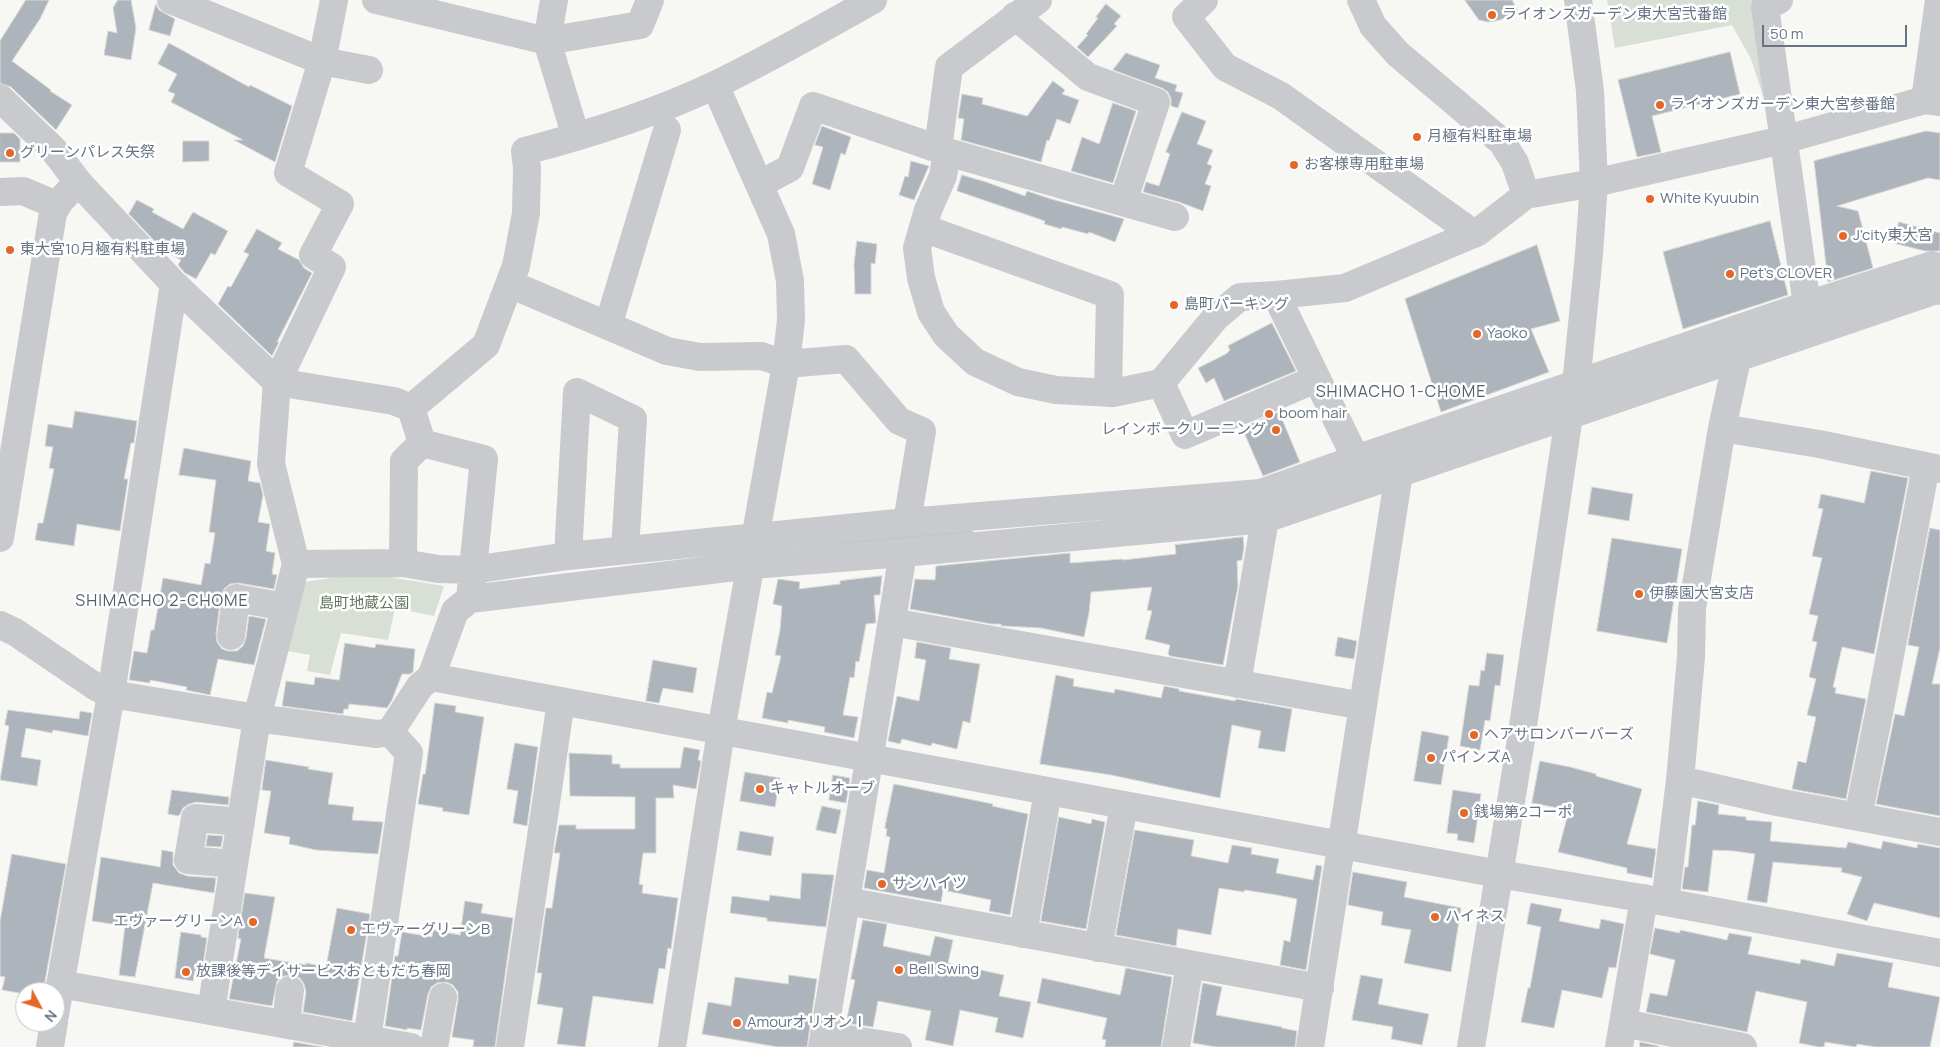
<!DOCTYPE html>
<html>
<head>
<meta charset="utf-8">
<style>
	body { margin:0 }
	#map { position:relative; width:1940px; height:1047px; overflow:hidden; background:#f7f7f4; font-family:Manrope,sans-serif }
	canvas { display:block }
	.north { position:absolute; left:15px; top:982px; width:50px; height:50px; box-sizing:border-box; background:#fff; border:1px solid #c2c7cf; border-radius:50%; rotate:130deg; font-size:14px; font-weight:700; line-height:20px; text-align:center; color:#667486 }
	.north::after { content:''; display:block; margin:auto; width:18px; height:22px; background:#e46728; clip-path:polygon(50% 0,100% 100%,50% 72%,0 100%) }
	.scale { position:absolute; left:1762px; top:25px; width:145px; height:22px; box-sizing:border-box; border:2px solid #667486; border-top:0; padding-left:6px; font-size:15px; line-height:18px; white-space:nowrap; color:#667486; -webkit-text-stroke:4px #fff; paint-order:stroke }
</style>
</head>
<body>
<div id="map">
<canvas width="1940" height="1047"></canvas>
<div class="north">N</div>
<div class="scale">50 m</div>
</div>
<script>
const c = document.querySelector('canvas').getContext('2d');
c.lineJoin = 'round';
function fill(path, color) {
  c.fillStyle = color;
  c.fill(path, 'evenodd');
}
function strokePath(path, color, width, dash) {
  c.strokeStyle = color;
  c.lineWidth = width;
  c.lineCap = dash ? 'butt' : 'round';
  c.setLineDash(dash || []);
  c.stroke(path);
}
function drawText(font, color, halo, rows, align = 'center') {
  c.font = font + ' Manrope,"Noto Sans JP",sans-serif';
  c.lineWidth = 5;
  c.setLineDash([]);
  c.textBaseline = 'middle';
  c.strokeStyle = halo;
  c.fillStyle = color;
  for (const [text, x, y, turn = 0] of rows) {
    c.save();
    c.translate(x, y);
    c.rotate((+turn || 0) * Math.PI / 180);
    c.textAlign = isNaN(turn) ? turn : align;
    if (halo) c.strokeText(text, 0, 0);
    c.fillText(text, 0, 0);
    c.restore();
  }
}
fill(new Path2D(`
	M1607 0H1758L1769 96H1763L1751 59 1732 25 1615 48Z
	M365 573 444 586 434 616 395 608 388 640 341 633 330 675 307 671 310 655 282 650 304 582Z`), '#d8dfd5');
strokePath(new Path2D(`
	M801 547 971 533`), '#c0c8ce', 5.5);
const building = new Path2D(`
	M26 0H49L40 19 12 61 51 90 50 91 72 105 56 130 11 87 0 83V41Z
	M118 0H131L136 28 131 60 104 55 108 31 117 33 113 8Z
	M1465 0H1512L1518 11 1500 20 1488 22 1479 20Z
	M156 4 159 10 175 19 170 36 149 30Z
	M1106 4 1121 16 1114 24 1117 26 1088 57 1077 47 1088 35 1086 34 1098 18 1096 17Z
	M169 43 249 87 250 85 292 106 275 162 234 140H243L171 102 175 94 168 91 177 74 158 64Z
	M1730 52 1740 94 1652 116 1661 152 1637 157 1618 80Z
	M1126 53 1160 65 1155 78 1177 85 1175 91 1183 93 1178 108 1171 106V99L1168 92 1162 88 1113 70Z
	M1053 81 1065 90 1062 94 1079 100 1070 124 1057 119 1049 141 1047 140 1041 162 961 140 964 119 958 118 962 94 983 98 982 104 1027 116Z
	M1113 103 1136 111 1113 183 1071 171 1082 137 1099 144Z
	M1182 112 1206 121 1197 144 1213 150 1207 164 1212 166 1205 184 1211 186 1203 211 1179 202 1143 192 1146 182 1159 186 1170 154 1166 152Z
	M822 126 851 137 845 155 841 153 830 190 812 184 823 147 815 145Z
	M1926 131 1940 133V180L1928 178 1837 206 1858 211 1873 268 1828 282 1814 161Z
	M0 133H14L20 139V162H0Z
	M183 141H209V161L183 162Z
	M911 161 929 166 914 200 899 195 905 176 908 177Z
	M962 175 986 182 1025 196 1027 191 1051 199 1124 219 1115 242 1089 232 1088 234 1062 227 1061 229 1044 224 1045 221 957 191Z
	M137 200 154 209 152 212 183 229 193 212 228 231 215 255 211 253 196 279 185 273 178 265 181 260 163 250 129 214Z
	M1770 221 1788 295 1683 329 1663 252Z
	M1899 222 1940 233V251H1925L1893 243Z
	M257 229 282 243 278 249 299 260 304 268 312 273 277 342H279L272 356 218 304 228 286 231 287 249 254 244 252Z
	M857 241 877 244 875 264 871 263V294H855L854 265Z
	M1537 245 1560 321 1531 329 1549 372 1441 412 1405 299Z
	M1272 323 1296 371 1224 401 1214 378 1206 383 1198 368 1226 354 1230 350 1228 346Z
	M75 411 137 421 134 443H131L124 479H128L120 531 77 524 74 546 35 540 38 523H43L54 469 49 468 53 447 45 446 48 424 72 428Z
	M1279 412 1300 462 1263 476 1242 428Z
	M184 448 251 461 248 481 260 483 263 495 258 522 270 524 266 551 275 553 272 574 277 575 274 589 238 583 230 584 224 589 221 596 216 634 217 642 222 649 228 651H237L243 646 246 638 249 616 266 619 254 665 218 659 210 695 186 690 187 687 150 680V683L129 680 134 651 147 653 151 630H154L163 578 201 585 205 563 210 564 215 533 209 532 216 480 179 475Z
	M1871 471 1908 478 1874 654 1842 647 1833 687 1836 688 1835 693 1866 699 1846 799 1792 789 1798 761 1806 763 1816 717 1807 715 1816 679 1809 677 1817 642 1812 641 1818 616 1809 614 1822 558 1812 556 1823 509 1818 508 1821 494 1864 503Z
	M1592 487 1633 494 1629 521 1588 514Z
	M1930 528 1940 530V648L1932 684H1940V816L1876 804 1895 714 1904 716 1919 647 1908 645Z
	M1243 537 1244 547 1242 560 1237 561 1238 586 1223 665 1170 656 1168 654 1170 645 1145 639 1152 611 1147 610 1152 587 1091 592 1089 613 1084 637 1041 628 1004 626H1001V624H991L910 609 915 579 935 580 936 566 1070 553V563L1123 559V560L1176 554 1175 545Z
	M1612 538 1682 549 1667 643 1597 631Z
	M882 576 880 595H874L876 623 866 624 859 662 856 661 854 678 850 677 843 715 858 717 854 738 824 732 825 727 788 720V723L762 718 767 692 772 693 781 656 775 655 780 630 782 606 773 604 778 579 800 582 799 589 840 584V581Z
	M1338 637 1357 641 1354 659 1335 656Z
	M917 642 951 648 949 659 980 664 970 723 963 721 957 749 932 743 931 746 902 739 900 744 888 741 897 696 919 701 926 660 915 658Z
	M345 643 375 648 376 644 415 649 413 672 410 674H402L392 700 387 708 349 704 348 709H344L343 714 282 706 286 681 314 685 315 677 339 680Z
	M1487 653 1504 655 1500 686 1495 685 1490 721 1485 720 1480 750 1460 746 1469 685 1479 686 1481 670 1484 671Z
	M653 660 697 668 693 693 663 688 659 703 646 701Z
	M1056 675 1074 679 1073 686 1114 693 1115 689 1161 698 1164 686 1179 689V691L1235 701 1236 699 1292 709 1285 752 1258 748 1261 731 1232 725 1220 798 1111 775 1040 764Z
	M435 703 456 706 455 712 484 717 469 815 442 811 443 808 418 804 423 774H425Z
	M8 710 79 719 80 711 92 713 88 736 53 730 52 733 26 728 21 757 41 760 37 786 0 780 9 726 5 725Z
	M1422 731 1449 736 1441 785 1414 781Z
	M515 743 538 747 527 826 513 823 518 791 507 789Z
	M684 747 700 750 698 760 701 761 696 789 673 785 674 798H656V853H643L639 884 643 885 642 893 678 898 671 949 668 948 665 969 659 968 653 1004 593 996 585 1047 557 1044 563 1008 537 1004 542 973H537L546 908H552L560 853H554L559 825H576V829H635V797L570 796 569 753 612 755V764H620V768H680Z
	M266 760 309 767 308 769 333 773 328 804 354 807 352 820 383 822 378 854 316 850 289 844 290 837 264 833 271 791 262 790Z
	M1540 761 1570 767 1596 774V776L1642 789 1627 844 1656 849 1652 878 1627 873V868L1558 852 1569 810 1532 803Z
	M745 772 780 778 775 807 740 801Z
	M833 775 850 778 846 803 829 800Z
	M894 784 993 804 992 806 1028 814 1010 915 989 911 991 900 943 890 941 902 864 888 867 870 884 873 890 837 886 836 887 829 885 828Z
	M172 790 229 797 228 805 196 802 189 804 183 808 179 816 168 814Z
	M1453 790 1481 794 1474 843 1457 840 1458 834 1447 833Z
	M1698 801 1719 805 1718 814 1746 817V820L1772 822 1770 841 1846 848 1848 842 1881 849 1883 841 1917 848 1918 844 1940 848V918L1874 903 1867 921 1847 914 1862 877 1841 872 1842 868 1773 862 1767 903 1747 900 1755 854 1734 851 1713 850 1708 892 1682 889 1685 867H1688L1692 825H1695Z
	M822 806 841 810 836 834 816 830Z
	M1059 817 1091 824 1092 819 1105 822 1086 929 1041 921Z
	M1135 830 1194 840 1191 856 1228 863 1232 845 1252 848 1251 854 1279 859 1276 873 1313 880 1316 865 1322 866 1306 970 1280 965 1284 940 1290 942 1297 899 1277 895 1245 890 1244 892 1219 888 1211 935 1178 929 1176 946 1116 935Z
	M740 831 774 837 771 856 737 850Z
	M208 835 223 836 221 847 206 846Z
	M162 850 173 852V865L179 873 187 876 216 878 214 893 153 883 135 977 119 975 125 926 92 921 101 857 160 867Z
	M12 854 66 864 43 992H25V994L2 990 5 977 0 976V922Z
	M1353 872 1407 882 1404 897 1461 908 1451 972 1404 963 1411 930 1381 925 1383 912 1348 905Z
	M802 873 834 875 826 927 767 921V918L730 913 732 896 769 901 770 895 800 899Z
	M245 893 275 897 264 958 306 965V963L326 967 337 908 370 914 352 1021 303 1012 306 992 304 984 300 978 292 975 284 976 277 981 272 1006 229 999 241 939 238 938Z
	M465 901 483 904 481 913 513 918 495 1047H473L474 1040 452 1037 458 1000V992L453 985 446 982 437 983 431 987 428 994 421 1030 407 1028V1030L385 1026 395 956H398L402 932 432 937 433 930 460 935Z
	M1531 903 1562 909 1559 921 1599 929 1601 919 1624 924 1616 968 1609 967 1602 998 1562 990 1554 1028 1521 1022 1528 988H1530L1541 927 1527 924Z
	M863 920 887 924 883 946 930 956 935 936 953 940 948 963 1004 975 999 996 1031 1002 1023 1038 995 1032 998 1018 960 1010 953 1046 925 1040 931 1011 878 1001 873 1027 846 1023 855 980 851 979Z
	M1655 928 1680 933V930L1727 940 1729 933 1752 937 1748 954 1800 964 1801 959 1834 966 1837 953 1893 963 1888 987 1940 997 1930 1047H1876L1857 1044 1856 1047 1825 1042 1824 1047H1819L1799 1043 1807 1002 1756 991 1747 1032 1646 1012 1650 993 1667 996 1675 960 1650 954Z
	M181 932 201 935V937L207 938 202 971 195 970 193 981 175 978Z
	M1126 968 1172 977 1161 1047H1105L1106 1040 1102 1039 1107 1018 1037 1003 1042 978 1120 995Z
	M789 975 817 979 807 1047H778L702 1034 708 1002 731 1006 735 977 788 984Z
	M1361 975 1383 979 1378 1004 1429 1014 1422 1045 1391 1039 1393 1027 1352 1020Z
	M1203 983 1222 987 1216 1015 1282 1027V1028L1297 1031 1295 1047H1216L1193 1043Z
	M294 1042 323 1047H293Z
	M1640 1042 1659 1046V1047H1640Z`);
fill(building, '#aeb4bb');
strokePath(building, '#d9d9d7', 1);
strokePath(new Path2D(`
	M171 0 322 61 369 70
	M376 0 547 41 640 25 650 0
	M554 0 547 41 576 137
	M1204 0 1186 17 1225 67 1281 96 1474 234
	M1361 0 1373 26 1398 54 1502 142 1515 163 1526 195
	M1779 0 1765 7 1807 305
	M1015 16 1088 77 1156 102 1123 202
	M0 98 53 149 78 182 174 284 277 382 394 401 411 408 486 345 516 266 526 213 527 168 525 151C590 134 654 114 715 85 769 59 821 29 873 0
	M1925 100 1939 0
	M938 148 949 67 1038 0
	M947 152 943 176 928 210 917 248 921 278 931 312 946 335 975 362 1018 382 1056 390 1113 393 1161 383 1216 317 1240 297 1276 295 1345 288 1478 232 1526 195 1594 183 1783 140 1925 100 1940 102
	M760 184 790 168 813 106 947 152 1175 217
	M0 192 23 191 56 205
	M923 228 1110 295 1108 393
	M510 284 667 351 700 357 761 356 786 364 846 359 899 421 922 431 907 522
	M1276 295 1356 459
	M608 326 667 130
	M1161 383 1185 435 1316 379
	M1722 428 1819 444 1940 469
	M0 538 53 213 60 201 78 182
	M568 556 577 392 633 419 625 550
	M403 563 404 461 422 443
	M296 564 403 563 438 569 472 570 568 556 907 522 1261 493 1356 459 1807 305 1932 265 1940 268
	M470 599 752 565 903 553 1265 519 1936 290 1940 291
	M892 622 1363 706
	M0 625 15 632 96 687 111 694 257 718 377 734 390 732 420 686 431 677 455 611 470 599 484 459 422 443 411 408
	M231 636 236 598 285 607
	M431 677 1048 791 1499 874 1665 902 1940 953
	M1237 684 1265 519
	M1680 780 1777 802 1940 832
	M1858 817 1881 703 1926 466
	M234 864 188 860 195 818 241 822
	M846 901 1320 988
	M1665 902 1680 780 1691 657 1692 609 1722 428 1737 359
	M1023 934 1048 791
	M1098 948 1124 805
	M60 984 411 1047
	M211 1011 257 718 296 564 271 464 277 382 332 267 313 255 340 204 288 173 322 61 334 0
	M55 1015 111 694 174 284
	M1623 1023 1743 1047
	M286 1024 290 990
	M824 1035 898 1047
	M367 1039 409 753 390 732
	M50 1047 54 1022
	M434 1047 443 997
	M510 1047 561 701
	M672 1047 721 731 786 364 791 320 790 281 781 234 715 85
	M822 1047 903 553
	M1176 1047 1190 964
	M1310 1047 1399 473
	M1471 1047 1520 746 1569 416 1576 385 1589 254 1594 183 1590 91 1578 0
	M1619 1047 1644 898`), '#c8cace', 28);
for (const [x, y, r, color] of [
	[1492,15,5,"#e46728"],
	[1660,105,5,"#e46728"],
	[1417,137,5,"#e46728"],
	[10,153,5,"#e46728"],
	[1294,165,5,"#e46728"],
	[1650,199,5,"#e46728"],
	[1843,236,5,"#e46728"],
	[10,250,5,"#e46728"],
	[1730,274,5,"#e46728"],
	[1174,305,5,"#e46728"],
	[1477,334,5,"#e46728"],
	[1269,414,5,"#e46728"],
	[1276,430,5,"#e46728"],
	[1639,594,5,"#e46728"],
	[1474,735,5,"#e46728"],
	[1431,758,5,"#e46728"],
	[760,789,5,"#e46728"],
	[1464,813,5,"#e46728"],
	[882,884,5,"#e46728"],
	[1435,917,5,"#e46728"],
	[253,922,5,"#e46728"],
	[351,930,5,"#e46728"],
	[899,970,5,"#e46728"],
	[186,972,5,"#e46728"],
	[737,1023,5,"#e46728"]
]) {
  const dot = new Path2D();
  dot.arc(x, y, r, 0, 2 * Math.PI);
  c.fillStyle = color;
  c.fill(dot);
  strokePath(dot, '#fff', 2);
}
drawText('15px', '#667486', '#fff', [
	["ライオンズガーデン東大宮弐番館",1502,15],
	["ライオンズガーデン東大宮参番館",1670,105],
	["月極有料駐車場",1427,137],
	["グリーンパレス矢祭",20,153],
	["お客様専用駐車場",1304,165],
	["White Kyuubin",1660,199],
	["J'city東大宮",1853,236],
	["東大宮10月極有料駐車場",20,250],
	["Pet's CLOVER",1740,274],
	["島町パーキング",1184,305],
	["Yaoko",1487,334],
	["boom hair",1279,414],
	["レインボークリーニング",1266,430,"right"],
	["伊藤園大宮支店",1649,594],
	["ヘアサロンバーバーズ",1484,735],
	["パインズA",1441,758],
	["キャトルオーブ",770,789],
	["銭場第2コーポ",1474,813],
	["サンハイツ",892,884],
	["ハイネス",1445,917],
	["エヴァーグリーンA",243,922,"right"],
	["エヴァーグリーンB",361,930],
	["Bell Swing",909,970],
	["放課後等デイサービスおともだち春岡",196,972],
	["AmourオリオンⅠ",747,1023]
], 'left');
drawText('15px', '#647861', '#fff', [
	["島町地蔵公園",364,604]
]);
c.letterSpacing = '1px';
drawText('16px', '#545e6b', '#fff', [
	["SHIMACHO 1-CHOME",1401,393],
	["SHIMACHO 2-CHOME",162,602]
]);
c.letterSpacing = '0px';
</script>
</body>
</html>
